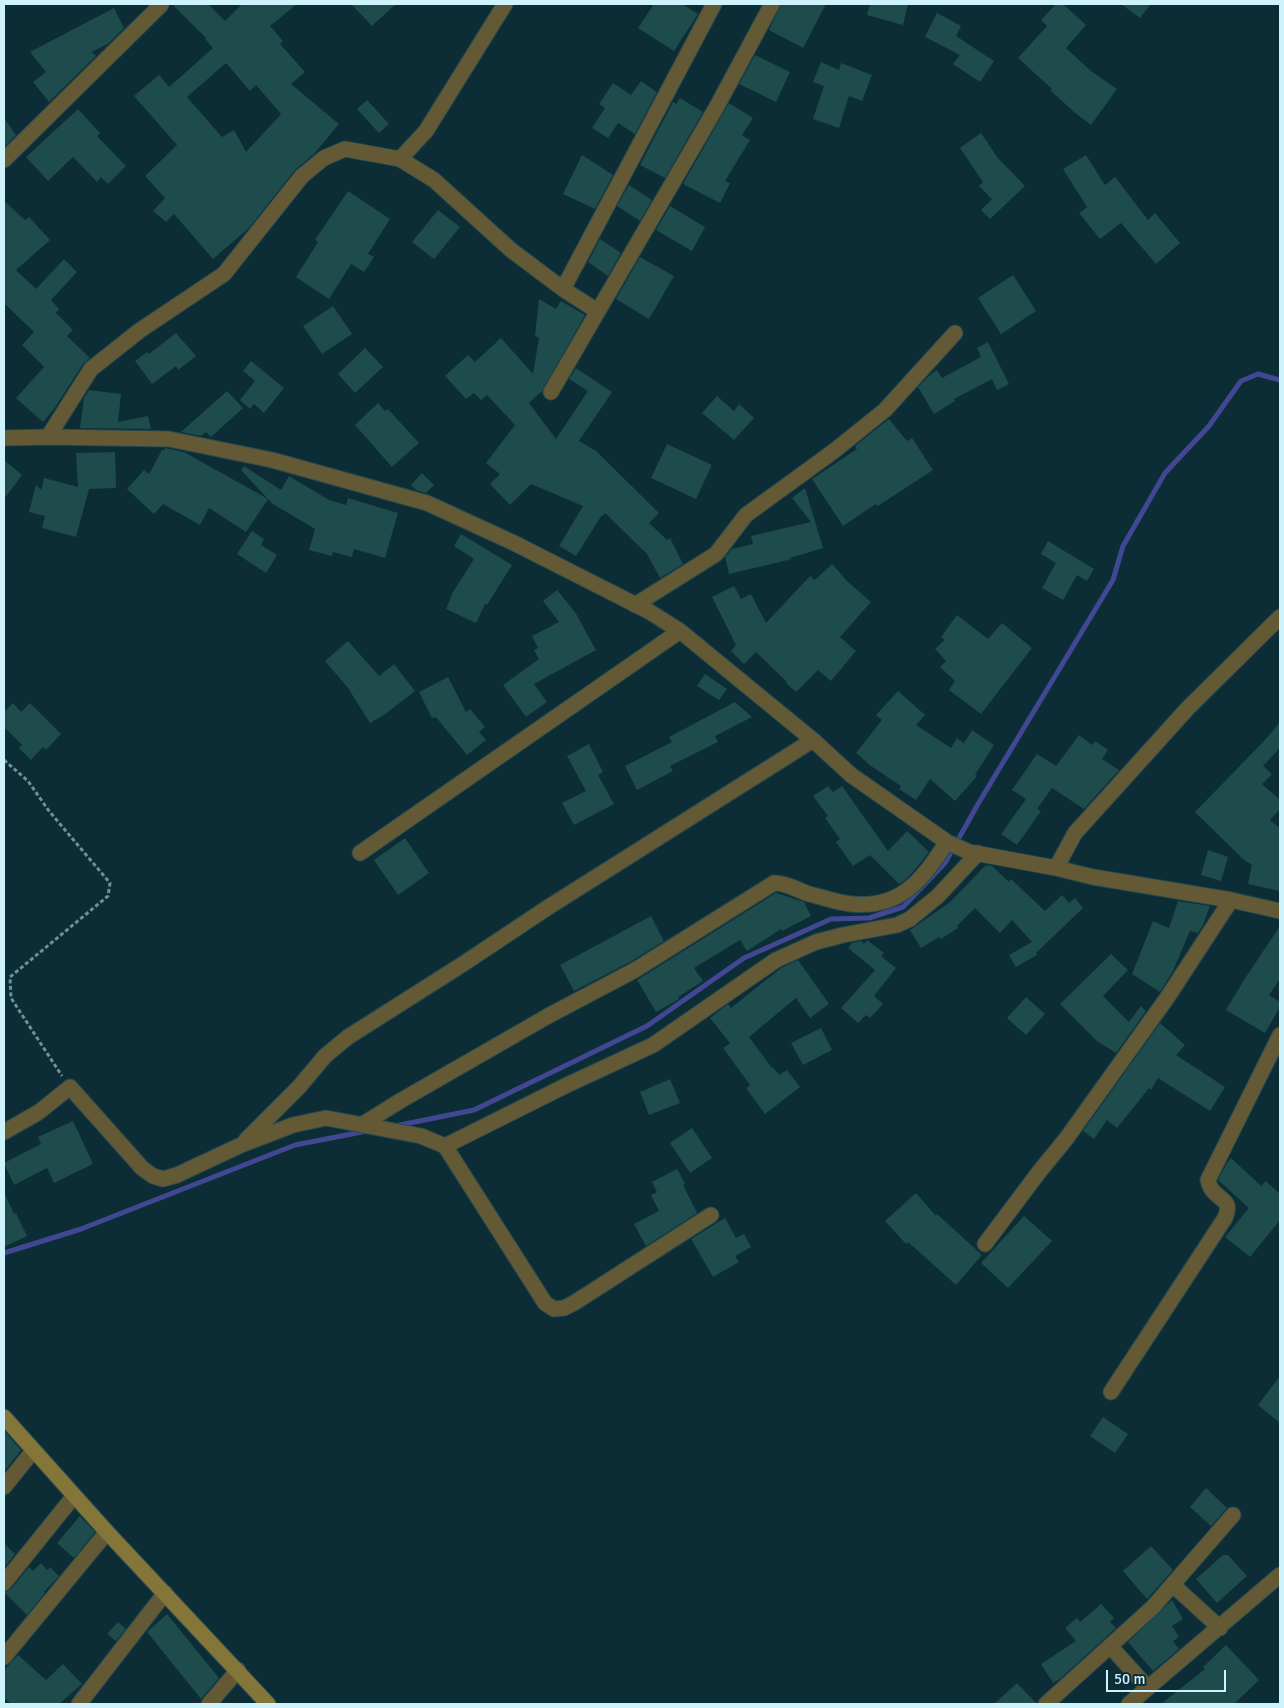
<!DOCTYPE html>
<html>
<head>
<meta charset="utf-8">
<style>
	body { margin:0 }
	#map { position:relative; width:1284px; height:1708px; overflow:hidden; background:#0c2d35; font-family:Signika,sans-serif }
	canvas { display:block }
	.frame { position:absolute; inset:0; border:5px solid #cff3fd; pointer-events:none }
	.scale { position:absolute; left:1106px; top:1670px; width:120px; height:22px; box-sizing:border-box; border:2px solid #cff3fd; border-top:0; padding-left:6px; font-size:15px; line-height:18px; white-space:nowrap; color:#cff3fd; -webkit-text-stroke:4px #0c2d35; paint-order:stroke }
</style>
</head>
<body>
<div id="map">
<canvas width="1284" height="1708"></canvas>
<div class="frame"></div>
<div class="scale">50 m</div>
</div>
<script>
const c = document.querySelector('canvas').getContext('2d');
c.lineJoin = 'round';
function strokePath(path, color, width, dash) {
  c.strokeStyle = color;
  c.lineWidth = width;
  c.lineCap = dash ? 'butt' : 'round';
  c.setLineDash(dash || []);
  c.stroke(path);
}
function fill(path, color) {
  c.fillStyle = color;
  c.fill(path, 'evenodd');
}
strokePath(new Path2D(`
	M395 1126 474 1110 647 1026 744 958 831 919 869 918 903 907 945 863 978 804 1113 580 1123 546 1165 473 1209 426 1241 381 1258 374 1280 380
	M4 1253 81 1229 295 1145 367 1131`), '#424793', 5);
fill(new Path2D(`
	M172 4H208L225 21 242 4H297L270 26 283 41 280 44 305 72 291 84 339 124 314 154 295 170 249 228 213 259 174 214 166 222 153 211 165 198 145 176 177 145 134 96 159 75 169 87 213 48 205 39 206 38ZM226 63 250 91 256 85 281 114 246 152 234 130 222 137 187 97Z
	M351 4H396L372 26Z
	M654 4H682L698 14 674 51 638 28Z
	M781 4H826L803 48 769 30Z
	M870 4H908L903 25 867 15Z
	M1056 4H1063L1086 25 1066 48 1091 71 1117 89 1091 125 1074 112 1050 90 1052 89 1018 58 1047 26 1041 20Z
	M1121 4H1151L1140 18Z
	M114 8 124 28 109 43 92 52 96 56 49 102 33 82 46 72 30 52Z
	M937 13 961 26 956 36 994 61 980 82 953 64 960 55 925 37Z
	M755 55 790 72 776 102 739 84Z
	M821 62 839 70 841 63 872 75 862 101 849 96 839 128 813 119 824 86 813 82Z
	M641 81 657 92 635 134 618 123 608 138 592 128 605 108 599 104 613 83 631 95Z
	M680 98 703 112 665 178 640 165 673 102 676 104Z
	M367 100 389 124 379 133 357 109Z
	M729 103 753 118 742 135 750 140 725 181 730 183 720 203 683 184Z
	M78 109 100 133 97 136 126 166 108 184 101 177 97 182 73 157 48 181 26 157Z
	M4 118 16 135 4 147Z
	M981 133 997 157 1025 186 990 219 981 210 992 199 979 186 983 182 960 148Z
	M582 155 613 175 595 209 563 194Z
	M1086 155 1105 185 1115 177 1148 220 1155 213 1180 243 1156 264 1121 223 1100 239 1079 213 1087 207 1063 169Z
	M629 185 652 200 640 221 617 206Z
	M348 191 390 219 368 254 374 257 364 272 351 264 329 299 296 277 318 242 315 240Z
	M4 201 25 220 29 217 50 240 16 270 36 289 64 259 77 272 51 300 59 309 56 313 73 330 67 336 90 358 83 364 54 409 43 422 16 398 44 367 22 345 34 332 4 303Z
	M670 206 705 227 692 251 656 230Z
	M438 210 460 227 434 259 412 242Z
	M600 239 621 253 608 276 588 262Z
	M640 257 674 276 649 319 616 299Z
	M1013 275 1036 311 1001 334 978 298Z
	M539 299 556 309 561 301 585 315 542 391 529 403 556 439 588 391 569 379 576 368 612 392 579 441 596 451 659 513 649 523 667 540 670 538 683 564 660 578 647 554 605 513 603 516 602 515 576 556 559 546 583 506 531 484 510 505 490 484 500 474 486 463 515 425 487 395 481 400 474 393 466 399 445 376 468 355 475 362 501 338 533 374 539 338 535 336Z
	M333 306 352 334 322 354 303 326Z
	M176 333 196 356 178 370 176 366 152 384 135 361 147 352 149 354Z
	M988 342 1009 384 997 390 992 379 954 399 955 401 934 414 918 387 931 374 937 370 942 378 981 357 977 348Z
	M365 348 383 367 355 393 338 374Z
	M251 361 284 388 264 413 254 404 250 409 240 400 255 381 243 371Z
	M89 390 121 394 118 422 148 416 151 429 80 428 84 398Z
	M227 391 243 408 211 437 206 432 201 436 181 432Z
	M717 396 734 411 739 404 754 418 734 440 702 413Z
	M378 403 385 411 388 409 419 443 392 467 355 425Z
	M889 419 907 441 912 438 933 470 878 506 876 504 843 526 812 479 857 449 855 446Z
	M667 444 712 465 696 499 651 478Z
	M165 448 184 452 268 499 241 470 244 466 281 490 289 476 329 500 346 505 348 498 398 513 385 558 354 549 352 557 333 552 332 556 309 550 315 529 273 504 268 499 246 532 209 508 200 525 163 504 154 514 127 489 144 470 149 474 162 450H165Z
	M115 452 116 488 89 489 76 537 42 528 45 516 29 512 36 485 41 490 44 478 78 487 76 453Z
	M4 460 22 475 4 499Z
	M422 473 434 485 426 493 416 490 411 485Z
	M805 488 823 548 790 558 792 559 729 574 725 557 732 549 753 544 751 536 811 522 792 498Z
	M252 531 264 539 261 545 277 555 266 573 237 554Z
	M461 534 512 565 487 605 485 604 476 623 446 609 453 592 474 559 454 546Z
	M1048 541 1094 569 1087 581 1077 575 1063 600 1042 588 1056 563 1041 554Z
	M832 564 848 582 871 602 840 637 856 651 831 681 818 670 796 692 786 683 787 682 756 652 744 664 731 651 736 645 712 597 734 586 741 599 751 594 766 623 810 576 815 580Z
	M557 590 575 612 596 650 534 684 547 702 526 717 503 685 539 659 534 650 538 648 532 636 559 622 543 601Z
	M957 615 988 639 1002 623 1032 648 981 714 949 690 955 681 940 667 946 661 935 649 945 640 941 637Z
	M348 641 379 676 394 664 415 691 384 715 370 723 348 688 325 661Z
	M705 674 727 689 719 700 697 686Z
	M448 677 466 712 470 709 485 727 479 732 486 740 467 755 436 717 432 718 419 692Z
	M898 691 925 715 916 725 951 748 957 738 964 743 972 730 994 745 975 775 977 776 955 801 930 779 916 800 899 789 901 786 871 766 856 753 882 720 876 715Z
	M735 702 752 717 715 736 718 742 670 766 673 771 637 790 625 766 672 742 669 737Z
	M13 703 21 712 30 703 61 734 46 750 43 747 31 760 19 748 22 745 4 727V712Z
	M1280 722V748L1263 766 1272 774 1262 784 1280 800V809L1270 820 1280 828V891L1248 884 1252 865 1243 859 1195 812 1264 741Z
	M1079 735 1092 745 1095 741 1108 750 1102 759 1119 770 1084 809 1052 788 1037 809 1041 811 1017 845 1001 834 1026 799 1012 790 1037 754 1056 766Z
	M589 744 603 772 598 775 614 804 574 825 562 803 586 791 567 756Z
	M828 786 833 792 842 786 888 851 907 831 929 852 912 873 903 882 899 884 870 855 853 866 836 842 840 839 825 818 828 816 813 796Z
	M405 838 429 873 398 895 374 860Z
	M1208 850 1228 857 1221 881 1201 875Z
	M986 865 992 866 1009 882 1011 879 1045 911 1062 895 1069 903 1075 898 1083 908 1036 953 1037 955 1016 967 1009 955 1032 942 1012 920 1000 933 975 908 957 926 958 928 941 939 939 937 921 948 910 930 950 902Z
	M776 893 804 902 811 916 782 931 781 929 747 951 740 940 694 968 703 981 678 997 679 999 656 1012 637 980Z
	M1178 901 1210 906 1203 925 1198 933 1190 931 1173 971 1160 992 1132 974 1153 921 1169 928Z
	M651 916 664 941 630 962 574 991 560 965Z
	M1280 926V979L1269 995 1280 1002V1007L1265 1033 1226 1010 1244 980Z
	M867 940 884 953 881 956 896 968 874 996 883 1004 870 1018 866 1015 858 1023 841 1008 875 970 848 948 852 943 861 941 864 944Z
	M1111 954 1128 970 1103 996 1129 1022 1141 1006 1146 1011 1116 1053 1097 1041 1060 1004Z
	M798 960 829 1004 810 1018 796 998 749 1037 772 1068 773 1067 779 1075 787 1070 800 1087 765 1114 746 1088 750 1085 723 1048 730 1043 710 1018 728 1004 731 1008 781 968Z
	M1026 997 1045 1014 1026 1035 1007 1018Z
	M1160 1023 1185 1045 1176 1055 1225 1087 1210 1111 1158 1078 1151 1090 1149 1088 1117 1128 1107 1120 1094 1139 1083 1131Z
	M821 1028 832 1050 803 1065 791 1043Z
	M670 1079 680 1103 649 1115 640 1092Z
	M73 1121 93 1164 54 1183 47 1168 14 1185 4 1163 41 1144 38 1137Z
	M692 1128 712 1158 690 1173 670 1143Z
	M1231 1158 1261 1186 1266 1181 1280 1194V1220L1250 1257 1225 1237 1249 1208 1218 1180 1227 1163Z
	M677 1169 685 1184 683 1185 697 1213 646 1246 634 1224 659 1211 651 1195 657 1192 652 1182Z
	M4 1192 14 1214 16 1213 27 1236 4 1247Z
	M916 1193 936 1216 937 1214 982 1255 956 1285 908 1242 906 1244 885 1221Z
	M1024 1216 1052 1241 1008 1288 981 1263Z
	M725 1218 736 1238 744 1234 751 1247 735 1256 739 1262 713 1277 691 1239Z
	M1280 1376V1423L1258 1405Z
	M1103 1417 1128 1434 1115 1453 1090 1436Z
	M4 1431 21 1450 4 1472Z
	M1206 1488 1227 1508 1211 1526 1190 1507Z
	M80 1516 95 1532 74 1558 57 1543Z
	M4 1543 15 1554 4 1568Z
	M1151 1546 1173 1570 1147 1599 1123 1571Z
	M1223 1555H1228L1247 1576 1217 1603 1196 1579Z
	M41 1563 47 1570 50 1567 59 1576 44 1592 45 1593 27 1615 4 1592 11 1589 29 1567 33 1571Z
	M1172 1600 1183 1619 1172 1626 1179 1637 1173 1641 1179 1649 1153 1671 1128 1642Z
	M1101 1604 1114 1618 1110 1622 1116 1628 1061 1678 1053 1683 1041 1664 1076 1641 1065 1628 1077 1618 1080 1622Z
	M167 1614 219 1678 201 1699 147 1632Z
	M118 1622 126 1629 116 1641 107 1634Z
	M1226 1645 1259 1680 1234 1704H1161L1205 1669 1203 1667Z
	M18 1655 46 1680 63 1664 82 1684 59 1704H11L4 1698V1670Z
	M1017 1683 1037 1704H994Z`), '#1e4b4c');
const street = new Path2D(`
	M400 159 434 180 511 250 563 289 597 311
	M4 160 161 5
	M563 289 714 4
	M551 392 716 108 772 4
	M48 437 91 369 139 331 224 274 302 176 324 158 345 149 400 159 426 131 505 4
	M4 438 48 437 169 439 272 460 427 503 514 543 650 612 680 631 813 740 851 775 947 842 969 852 1056 868 1093 877 1231 900 1280 911
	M635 605 716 554 746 515 834 451 885 410 955 333
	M360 853 680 631
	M1056 868 1075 833 1188 708 1280 617
	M363 1124 400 1101 548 1016 635 970 774 883C790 883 799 892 813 895 825 898 839 903 851 904 901 909 922 880 947 842
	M4 1132 39 1112 70 1087 142 1168 153 1176 163 1179 177 1175 241 1145 293 1125 326 1118 421 1136 445 1146 567 1085 653 1045 776 960 816 942 843 935 897 925 910 919 938 896 978 853
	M246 1140 299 1087 325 1056 348 1037 463 964 547 908 813 740
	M445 1146 545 1303 554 1309 564 1308 574 1303 711 1215
	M985 1244 1039 1172 1066 1139 1167 998 1231 900
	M1111 1392 1225 1218C1232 1201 1223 1202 1213 1191 1210 1188 1209 1184 1208 1180L1280 1035
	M4 1487 33 1451
	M4 1583 74 1496
	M1173 1585 1220 1628
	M1110 1646 1148 1688
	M4 1657 107 1532
	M79 1704 165 1593
	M209 1704 238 1670
	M1046 1704 1153 1607 1233 1515
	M1129 1704 1280 1575`);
const secondary = new Path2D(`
	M4 1417 107 1532 268 1704`);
strokePath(street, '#274951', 17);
strokePath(secondary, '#274951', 17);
strokePath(new Path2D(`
	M4 760 28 781 49 811 110 883 108 896 10 977 11 998 62 1076`), '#6d9099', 3, [4, 2.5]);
strokePath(street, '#635a35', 15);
strokePath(secondary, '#847638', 15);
</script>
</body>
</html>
